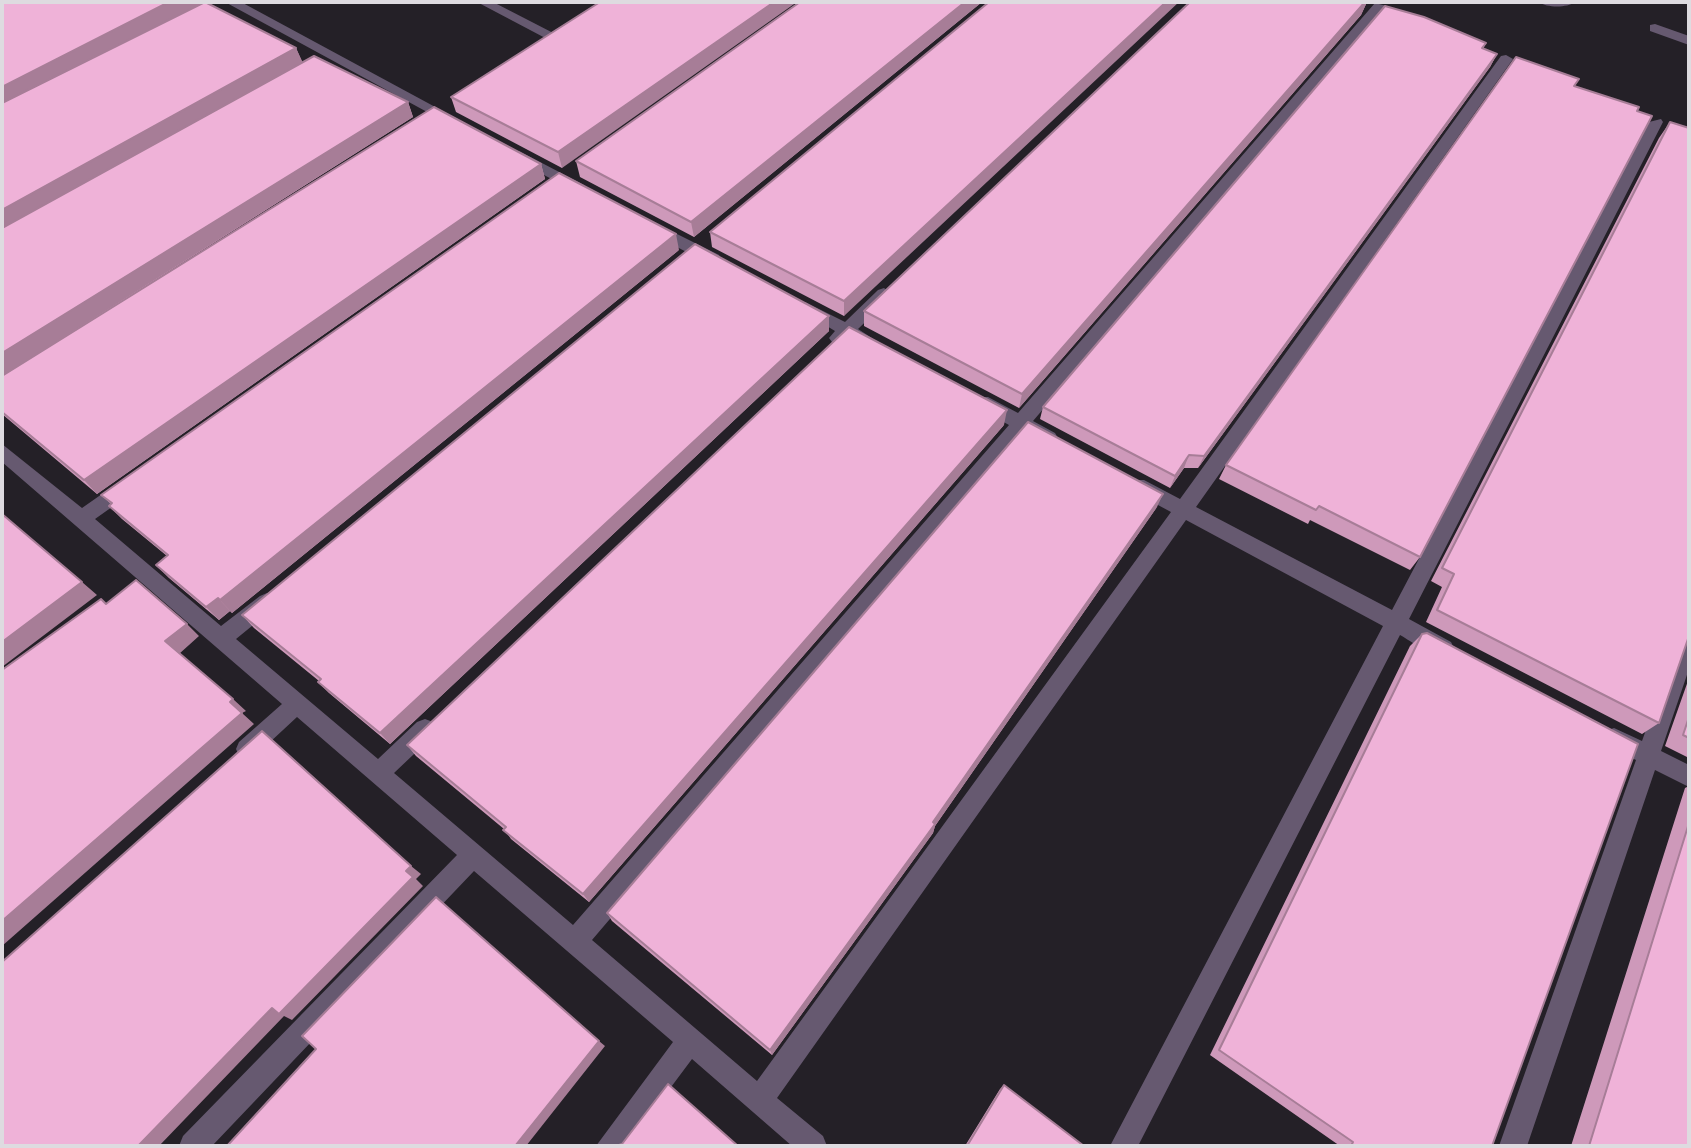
<!DOCTYPE html>
<html>
<head>
<meta charset="utf-8">
<style>
	body { margin:0 }
	#map { position:relative; width:1691px; height:1148px; overflow:hidden; background:#242027; font-family:"Work Sans",sans-serif }
	canvas { display:block }
	.frame { position:absolute; inset:0; border:4px solid #dedbe0; pointer-events:none }
</style>
</head>
<body>
<div id="map">
<canvas width="1691" height="1148"></canvas>
<div class="frame"></div>
</div>
<script>
const c = document.querySelector('canvas').getContext('2d');
c.lineJoin = 'round';
function fill(path, color) {
  c.fillStyle = color;
  c.fill(path, 'evenodd');
}
function strokePath(path, color, width, dash) {
  c.strokeStyle = color;
  c.lineWidth = width;
  c.lineCap = dash ? 'butt' : 'round';
  c.setLineDash(dash || []);
  c.stroke(path);
}
fill(new Path2D(`
	M225 2H241L463 122 451 125Z
	M477 2H493L561 37 549 40Z
	M1539 2H1575C1567 8 1547 8 1539 2Z
	M1375 3 1387 6 1033 421 1055 433 1058 438 1055 443H1043L1024 433 592 940 757 1081 1171 512 1130 490 1128 485 1130 480H1144L1180 499 1501 56 1506 55 1513 59 1196 507 1392 610 1649 122 1661 119 1663 122 1409 619 1451 642 1454 648 1451 654C1436 660 1414 643 1400 635L1138 1146H1110L1383 626 1186 520 777 1098 823 1136 827 1146H792L692 1059 627 1146H596L673 1042 474 871 212 1146H179L183 1136 457 855 297 717 255 756 247 759 239 756 236 749 239 742 282 704 2 462V444L82 508 122 480H136L138 485 136 490 95 519 221 626 260 596 267 593 274 596 277 602 274 608 236 639 378 759 417 722 425 719 433 722 436 729 433 736 394 773 573 925 1009 425 976 407 973 402 976 397H988L1018 413Z
	M1655 24 1689 36V45L1650 31V25Z
	M519 151 584 185 587 188 584 191H574L514 159V153Z
	M653 222 719 255 721 259 719 263H707L647 231V223Z
	M884 288 892 294 890 298 858 329 878 342 869 348 848 338 838 344 832 342 829 338 835 331 797 308 805 302 845 322 878 290Z
	M1689 629V669L1661 751 1689 765V787L1655 770 1527 1146H1499L1636 760 1606 745 1603 738 1606 731 1614 728 1642 741 1679 638 1682 632Z`), '#665970');
fill(new Path2D(`
	M2 2H201L296 48 302 62 408 102 413 117 100 315 541 164 545 179 97 494 2 414Z
	M600 2 562 168 456 112 451 97Z
	M800 2H982L694 237 580 177 576 161Z
	M989 2 844 316 712 247 710 232Z
	M1190 2H1367L1361 15 1019 408 864 326V311Z
	M1486 43 1483 49 1497 54 1490 67 1198 468H1184L1170 488 1040 419 1043 407Z
	M1574 86 1420 557 1410 570 1310 520 1308 524 1219 479 1226 465Z
	M1670 122 1659 723 1642 734 1426 622 1442 587 1431 581 1659 138Z
	M679 250 232 613 230 611 219 620 169 578 156 565 167 556 122 519 109 506 111 504 101 495Z
	M829 316V331L390 744 329 693 318 682 319 681 254 628 242 615Z
	M1004 425 589 902 511 839 504 829 416 756 407 745Z
	M1157 507 935 826 933 833 772 1055 612 921 607 913Z
	M1422 634 1492 1146H1340L1210 1055 1410 646Z
	M1689 678V758L1665 746Z
	M1689 786V1146H1571L1685 788Z
	M1004 1085 1084 1146H965L1000 1089Z`), '#ce99ba');
fill(new Path2D(`
	M169 2H201L202 4 2 108V87Z
	M774 2H797L562 168 558 152Z
	M965 2H982L694 237 691 222Z
	M1166 2H1179L844 316V301Z
	M1365 2H1367L1361 15 1019 408 1022 394Z
	M296 48 303 63 2 232V210Z
	M1497 54 1490 67 1198 468 1204 456Z
	M408 102 413 117 2 376V353Z
	M541 164 545 179 97 494 84 480Z
	M676 234 679 250 232 613 220 600Z
	M829 316V331L390 744 380 733Z
	M1007 410 1004 425 589 902 583 894Z
	M1189 455 1184 468 1170 488 1175 476Z
	M1163 494 1157 507 935 826 933 833 772 1055 770 1050 933 822Z
	M82 582 97 595 2 667V642Z
	M218 598 230 611 219 620 206 607Z
	M187 624 199 636 179 654 165 641Z
	M233 699 246 711 242 713 254 724 2 946V921Z
	M411 866 421 874 416 879 423 886 292 1020 284 1016 159 1146H138Z
	M599 1041 605 1046 526 1146H515Z`), '#a77d97');
const building = new Path2D(`
	M4 2H169L2 87V3Z
	M205 2 296 48 2 210V103Z
	M600 2H774L558 152 451 97Z
	M800 2H965L691 222 576 161Z
	M989 2H1166L844 301 710 232Z
	M1190 2H1365L1022 394 864 311Z
	M1385 6 1424 17 1486 43 1482 48 1497 54 1204 456 1189 455 1175 476 1043 407Z
	M314 56 408 102 2 353V228Z
	M1516 57 1579 79 1574 86 1639 107 1637 111 1652 116 1420 557 1319 506 1316 510 1226 465Z
	M434 107 541 164 84 480 2 412V376Z
	M1670 122 1689 128V636L1659 723 1437 610 1454 574 1442 568Z
	M559 173 676 234 220 600 218 598 206 607 156 565 168 555 109 506 112 503 101 495Z
	M695 244 829 316 380 733 318 682 321 679 242 615Z
	M849 327 1007 410 583 894 503 830 506 827 407 745Z
	M1028 422 1163 494 933 822 935 824 770 1050 607 913Z
	M2 514 82 582 2 642Z
	M136 580 187 624 165 641 233 699 230 702 242 713 2 921V670L101 599 106 604Z
	M1427 633 1638 744 1492 1146H1351L1353 1142 1219 1050 1422 634Z
	M1689 717V738L1683 735Z
	M262 731 411 866 406 871 413 877 279 1014 272 1008 138 1146H2V962Z
	M1689 823V1146H1589Z
	M436 897 599 1041 515 1146H227L316 1049 302 1036Z
	M668 1084 738 1146H616L622 1144Z
	M1004 1085 1084 1146H967Z`);
fill(building, '#efb2d8');
strokePath(building, '#a77d97', 2);
</script>
</body>
</html>
